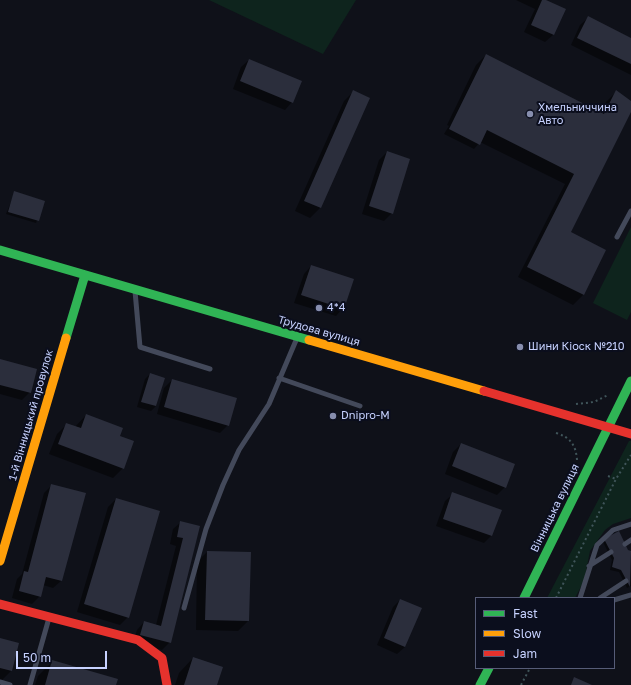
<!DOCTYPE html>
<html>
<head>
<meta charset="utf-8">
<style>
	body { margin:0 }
	#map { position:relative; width:631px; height:685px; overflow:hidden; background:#0f1119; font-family:"Golos Text",sans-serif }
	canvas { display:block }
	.legend { position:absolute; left:475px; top:597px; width:140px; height:72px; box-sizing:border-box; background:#0b0e1d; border:1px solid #565c77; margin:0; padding:5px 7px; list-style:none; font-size:12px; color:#c7d2ff }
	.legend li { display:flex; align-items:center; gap:8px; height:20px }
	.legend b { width:20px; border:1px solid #565c77 }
	.scale { position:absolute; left:16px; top:651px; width:91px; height:18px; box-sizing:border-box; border:2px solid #c7d2ff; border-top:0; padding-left:5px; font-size:12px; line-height:14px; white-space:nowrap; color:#c7d2ff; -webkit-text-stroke:3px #0b0e1d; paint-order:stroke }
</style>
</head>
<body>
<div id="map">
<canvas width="631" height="685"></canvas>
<ul class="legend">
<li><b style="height:5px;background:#30b455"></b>Fast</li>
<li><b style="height:5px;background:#ff9f0a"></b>Slow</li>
<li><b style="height:5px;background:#e5322d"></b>Jam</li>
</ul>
<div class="scale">50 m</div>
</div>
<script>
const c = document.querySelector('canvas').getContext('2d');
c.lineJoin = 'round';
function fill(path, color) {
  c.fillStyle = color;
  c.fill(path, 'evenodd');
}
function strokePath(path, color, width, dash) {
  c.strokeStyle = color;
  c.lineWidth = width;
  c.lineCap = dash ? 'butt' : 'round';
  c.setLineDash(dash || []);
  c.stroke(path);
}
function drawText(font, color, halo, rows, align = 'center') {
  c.font = font + ' "Golos Text",sans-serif';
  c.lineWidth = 4;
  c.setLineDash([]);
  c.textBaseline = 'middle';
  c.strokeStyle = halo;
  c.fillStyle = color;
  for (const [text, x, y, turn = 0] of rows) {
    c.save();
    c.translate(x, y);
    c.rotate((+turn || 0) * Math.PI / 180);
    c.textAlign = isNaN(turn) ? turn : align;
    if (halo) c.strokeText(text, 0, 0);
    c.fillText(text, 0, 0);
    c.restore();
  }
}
fill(new Path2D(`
	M209 0H356L323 54Z
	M631 227V312L627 320 593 303Z
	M629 441H631V518L613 524 605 530 590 551 584 581 575 598H547Z`), '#0e241d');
fill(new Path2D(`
	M516 0H544L564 10 553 35 545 42 524 32 535 9Z
	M588 18 631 39V75L571 45 580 25Z
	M486 55 600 113 606 102 616 92 631 102V109L569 233 605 251 583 295 573 305 518 277 565 184 480 142 474 149 444 134 449 126 447 125 476 65Z
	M249 60 292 102 285 110 233 89 241 67Z
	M354 91 369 98 320 208 310 218 295 211 344 101Z
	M387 152 392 213 384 221 362 214 379 160Z
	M15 192 44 201 36 223 6 214Z
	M311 266 343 308 336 316 294 303 304 274Z
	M0 360 30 392 22 400 0 394Z
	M150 374 164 378 156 406 151 411 137 407 145 379Z
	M172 380 228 425 220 433 157 414 164 388Z
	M86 415 119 436 123 468 113 478 49 454 57 434 67 424 75 427Z
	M461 444 505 487 497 495 445 474 453 452Z
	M52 485 61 581 53 588 43 585 40 596 32 604 12 598 17 579 22 574 44 493Z
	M453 494 492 535 484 543 436 526 445 501Z
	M116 499 128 617 120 625 77 612 108 507Z
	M181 522 199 527 170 642 162 650 133 642 137 630 144 622 156 625 176 546 170 544 173 529Z
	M619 532 627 551 631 552V586L627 588 619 572 610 570 612 560 603 542Z
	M207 552 250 553 248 621 238 631 196 630 197 562Z
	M400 600 405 647 397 654 377 645 393 607Z
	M0 639 18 644 11 671 0 682Z
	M193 658 216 685H175L179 673Z
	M52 662 115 685H35L38 676Z`), '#0007');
fill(new Path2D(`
	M542 0H546L566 9 554 35 531 25Z
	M588 16 631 38V64L577 38Z
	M486 54 604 114 616 90 631 101V112L571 232 606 250 584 295 527 267 574 174 487 130 480 145 449 129Z
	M249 59 302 81 293 103 240 81Z
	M353 90 370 98 321 208 304 201Z
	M387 151 410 159 393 214 369 206Z
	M14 191 45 201 39 221 8 212Z
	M311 265 354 279 344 309 301 295Z
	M0 359 37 369 31 393 0 385Z
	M150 373 165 378 156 406 141 402Z
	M172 379 237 398 229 426 164 407Z
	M86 414 123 428 120 436 134 441 124 469 58 444 66 423 81 428Z
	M461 443 515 464 506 488 452 466Z
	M51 484 86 493 62 581 46 577 41 597 19 591 24 571 28 572Z
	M452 492 502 510 492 536 443 519Z
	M116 498 160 511 129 618 84 604Z
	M180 521 200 526 171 643 140 635 144 621 161 626 183 538 177 537Z
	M619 531 628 550 631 551 630 587 621 570 612 567 614 558 604 539Z
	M207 551 251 552 249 621 205 620Z
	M400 599 422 608 405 647 384 638Z
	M0 638 19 643 12 671 0 668Z
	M193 657 223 667 217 685H184Z
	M52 660 118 679 116 685H45Z
	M574 677 592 685H571Z`), '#2b2e3c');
strokePath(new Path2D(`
	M576 404 594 402 608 395
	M556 433C570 437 576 445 577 460
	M608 476 616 479
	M556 598 616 479 631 455
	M521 685 530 668`), '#40555a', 2, [2, 3]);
strokePath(new Path2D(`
	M617 237 631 211
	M135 291 140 347 210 369
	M279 378 360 406
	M625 544 631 540
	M589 566 611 552
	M580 598 597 545 613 530 631 524
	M600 598 626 581
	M614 600 631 595
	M184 608 206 529 223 485 239 450 269 404 297 338
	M0 682 10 685
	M30 685 49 618`), '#43495a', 5);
strokePath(new Path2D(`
	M0 250 309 340
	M66 338 85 275
	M524 598 631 381
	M480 685 489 668`), '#30b455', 9);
strokePath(new Path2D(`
	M309 340 484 391
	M0 561 66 338`), '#ff9f0a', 9);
strokePath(new Path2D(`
	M484 391 631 434
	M0 604 138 640 162 658 167 685`), '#e5322d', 9);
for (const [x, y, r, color] of [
	[530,114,4,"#878eae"],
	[319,308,4,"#878eae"],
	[520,347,4,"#878eae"],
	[333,416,4,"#878eae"]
]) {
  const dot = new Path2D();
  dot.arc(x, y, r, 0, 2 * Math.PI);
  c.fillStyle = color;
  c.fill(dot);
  strokePath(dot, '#0b0e1d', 1.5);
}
drawText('11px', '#c7d2ff', '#0b0e1d', [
	["Хмельниччина",538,108],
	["Авто",538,121],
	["4*4",327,308],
	["Шини Кіоск №210",528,347],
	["Dnipro-M",341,416]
], 'left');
drawText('11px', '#c7d2ff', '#0b0e1d', [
	["Трудова вулиця",319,331,16],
	["1-й Вінницький провулок",31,415,-74],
	["Вінницька вулиця",555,508,-64]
]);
</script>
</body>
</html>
